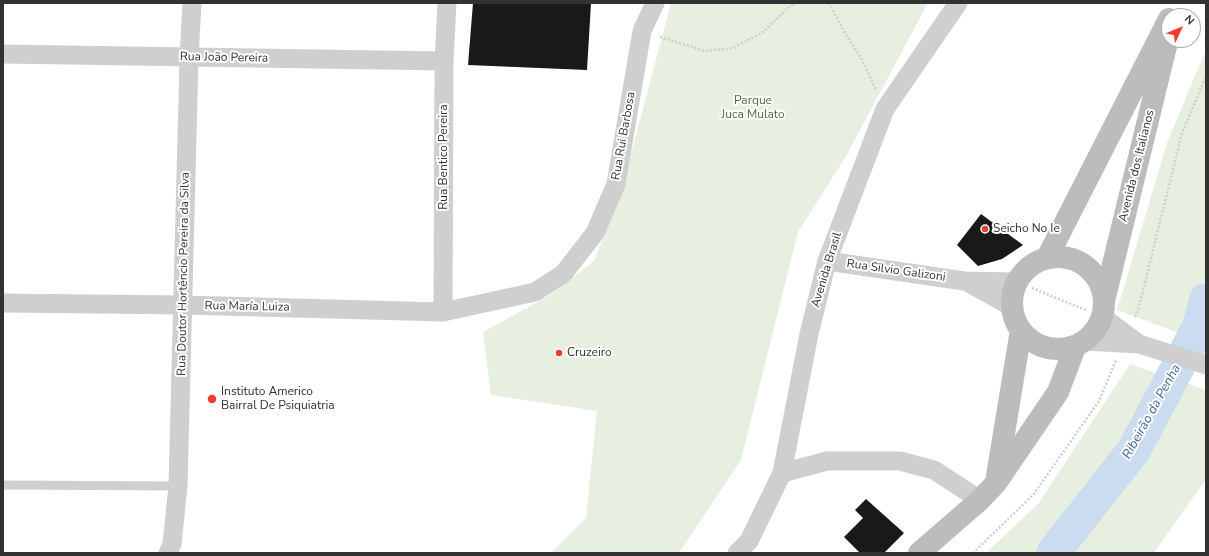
<!DOCTYPE html>
<html>
<head>
<meta charset="utf-8">
<style>
	body { margin:0 }
	#map { position:relative; width:1209px; height:556px; overflow:hidden; background:#fff; font-family:"Nunito Sans",sans-serif }
	canvas { display:block }
	.frame { position:absolute; inset:0; border:4px solid #323232; pointer-events:none }
	.north { position:absolute; left:1161px; top:8px; width:40px; height:40px; box-sizing:border-box; background:#fff; border:1px solid #adadad; border-radius:50%; rotate:46deg; font-size:11px; font-weight:700; line-height:16px; text-align:center; color:#323232 }
	.north::after { content:''; display:block; margin:auto; width:14px; height:18px; background:#f03e2e; clip-path:polygon(50% 0,100% 100%,50% 72%,0 100%) }
</style>
</head>
<body>
<div id="map">
<canvas width="1209" height="556"></canvas>
<div class="frame"></div>
<div class="north">N</div>
</div>
<script>
const c = document.querySelector('canvas').getContext('2d');
c.lineJoin = 'round';
function fill(path, color) {
  c.fillStyle = color;
  c.fill(path, 'evenodd');
}
function strokePath(path, color, width, dash) {
  c.strokeStyle = color;
  c.lineWidth = width;
  c.lineCap = dash ? 'butt' : 'round';
  c.setLineDash(dash || []);
  c.stroke(path);
}
function drawText(font, color, halo, rows, align = 'center') {
  c.font = font + ' "Nunito Sans",sans-serif';
  c.lineWidth = 4;
  c.setLineDash([]);
  c.textBaseline = 'middle';
  c.strokeStyle = halo;
  c.fillStyle = color;
  for (const [text, x, y, turn = 0] of rows) {
    c.save();
    c.translate(x, y);
    c.rotate((+turn || 0) * Math.PI / 180);
    c.textAlign = isNaN(turn) ? turn : align;
    if (halo) c.strokeText(text, 0, 0);
    c.fillText(text, 0, 0);
    c.restore();
  }
}
fill(new Path2D(`
	M671 3H928L846 156 798 232 741 460 679 553H551L586 518 597 411 491 395 483 332 547 297 594 261 621 192Z
	M1206 50V343L1117 310 1168 140Z
	M1130 364 1206 390V479L1154 553H986L1038 504Z`), '#e6efe0');
strokePath(new Path2D(`
	M1053 553 1134 450 1199 327 1206 300`), '#ccdcf0', 34);
fill(new Path2D(`
	M473 3H591L587 70 468 65Z
	M981 214 1023 245 1002 259 978 266 957 245Z
	M866 499 904 533 884 553H860L844 537 863 518 855 510Z`), '#191919');
strokePath(new Path2D(`
	M829 3 841 26 862 60 876 90
	M660 37 705 51 733 48 763 32 789 7 796 3
	M1032 288 1086 310
	M1135 317 1140 303 1182 133 1206 77
	M973 553 1033 495 1099 401 1116 360`), '#cfcfcf', 2.5, [2, 2]);
strokePath(new Path2D(`
	M3 485 178 486`), '#cfcfcf', 9);
strokePath(new Path2D(`
	M3 54 444 61
	M827 261 964 281 1016 282
	M967 282 1012 307
	M3 303 183 305 443 312 535 292 563 274 595 233 616 184 642 31 655 3
	M443 312 444 61 447 3
	M1103 317 1139 344
	M1085 341 1139 344 1206 365
	M782 473 827 461H900L934 470 980 500
	M168 553 172 544 178 486 189 58 192 3
	M737 553 749 541 782 473 809 334 827 261 885 109 958 3`), '#cfcfcf', 19);
strokePath(new Path2D(`
	M1012 303a46 46 0 1 1 92 0a46 46 0 1 1-92 0Z
	M1047 258 1169 19
	M1105 297 1169 34
	M997 476 1021 330
	M919 553 980 500 996 483 1058 392 1075 347`), '#bcbcbc', 22);
for (const [x, y, r, color] of [
	[985,229,4,"#f03e2e"],
	[559,353,4,"#f03e2e"],
	[212,399,5,"#f03e2e"]
]) {
  const dot = new Path2D();
  dot.arc(x, y, r, 0, 2 * Math.PI);
  c.fillStyle = color;
  c.fill(dot);
  strokePath(dot, '#fff', 1.5);
}
drawText('12px', '#323232', '#fff', [
	["Rua João Pereira",224,58,1],
	["Rua Rui Barbosa",624,136,-80],
	["Rua Bentico Pereira",444,157,-90],
	["Avenida dos Italianos",1137,166,-76],
	["Avenida Brasil",827,270,-73],
	["Rua Silvio Galizoni",896,271,8],
	["Rua Doutor Hortêncio Pereira da Silva",184,274,-89],
	["Rua María Luiza",247,307,1]
]);
drawText('12px', '#4d723c', '#fff', [
	["Parque",753,101],
	["Juca Mulato",753,115]
]);
drawText('12px', '#323232', '#fff', [
	["Seicho No Ie",993,229],
	["Cruzeiro",567,353],
	["Instituto Americo",221,392],
	["Bairral De Psiquiatria",221,406]
], 'left');
drawText('italic 13px', '#39669b', '#fff', [
	["Ribeirão da Penha",1152,412,-61]
]);
</script>
</body>
</html>
